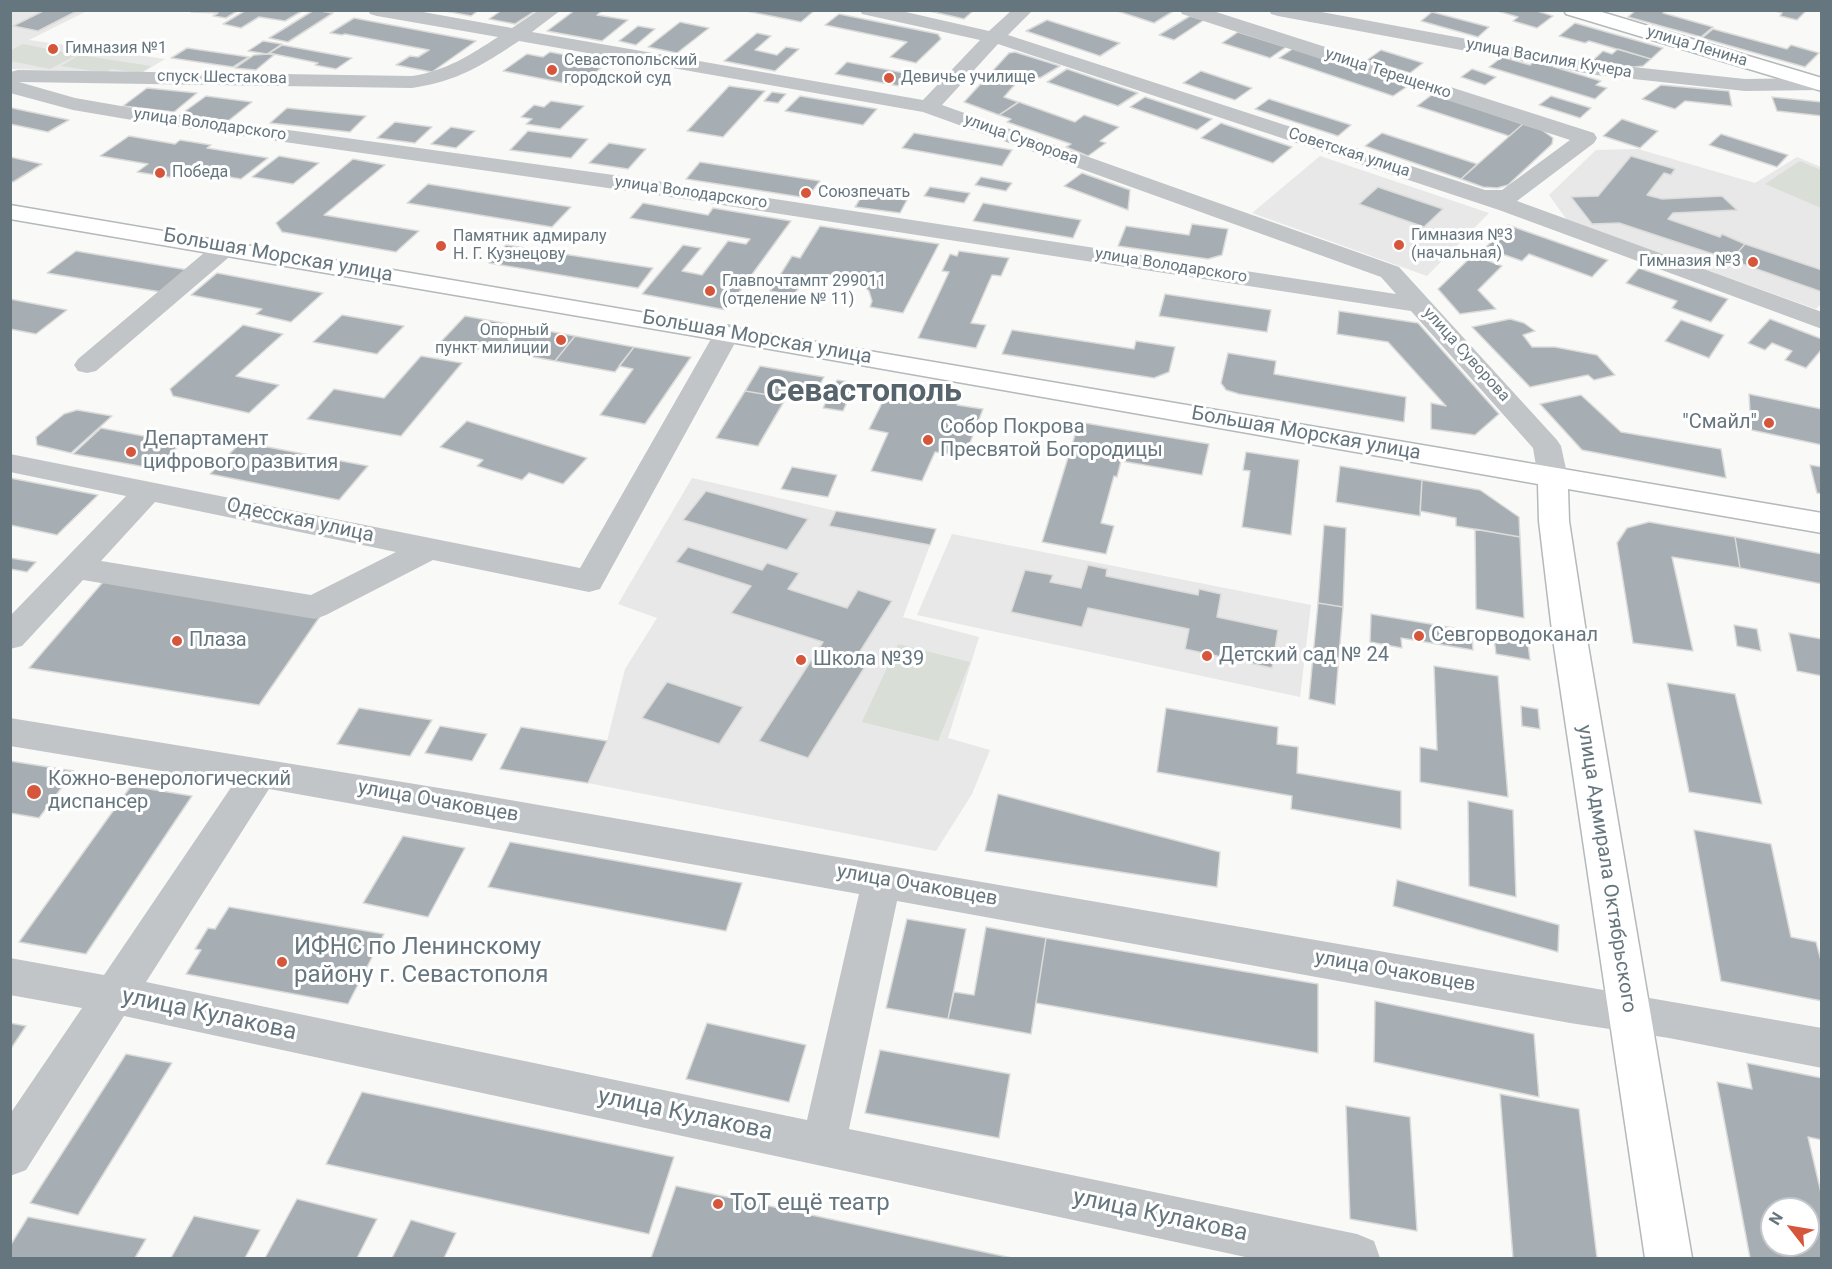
<!DOCTYPE html>
<html>
<head>
<meta charset="utf-8">
<style>
	body { margin:0 }
	#map { position:relative; width:1832px; height:1269px; overflow:hidden; background:#f9f9f7; font-family:Roboto,sans-serif }
	canvas { display:block }
	.frame { position:absolute; inset:0; border:12px solid #66767f; pointer-events:none }
	.north { position:absolute; left:1760px; top:1197px; width:60px; height:60px; box-sizing:border-box; background:#fff; border:2px solid #c2c8cc; border-radius:50%; rotate:301deg; font-size:16px; font-weight:700; line-height:24px; text-align:center; color:#66767f }
	.north::after { content:''; display:block; margin:auto; width:21px; height:27px; background:#d5563b; clip-path:polygon(50% 0,100% 100%,50% 72%,0 100%) }
</style>
</head>
<body>
<div id="map">
<canvas width="1832" height="1269"></canvas>
<div class="frame"></div>
<div class="north">N</div>
</div>
<script>
const c = document.querySelector('canvas').getContext('2d');
c.lineJoin = 'round';
function fill(path, color) {
  c.fillStyle = color;
  c.fill(path, 'evenodd');
}
function strokePath(path, color, width, dash) {
  c.strokeStyle = color;
  c.lineWidth = width;
  c.lineCap = dash ? 'butt' : 'round';
  c.setLineDash(dash || []);
  c.stroke(path);
}
function drawText(font, color, halo, rows, align = 'center') {
  c.font = font + ' Roboto,sans-serif';
  c.lineWidth = 6;
  c.setLineDash([]);
  c.textBaseline = 'middle';
  c.strokeStyle = halo;
  c.fillStyle = color;
  for (const [text, x, y, turn = 0] of rows) {
    c.save();
    c.translate(x, y);
    c.rotate((+turn || 0) * Math.PI / 180);
    c.textAlign = isNaN(turn) ? turn : align;
    if (halo) c.strokeText(text, 0, 0);
    c.fillText(text, 0, 0);
    c.restore();
  }
}
fill(new Path2D(`
	M11 11H87L29 40 165 59 142 73 11 69Z
	M1638 149 1755 183 1797 157 1821 167V304L1816 309 1567 220 1549 195 1596 150Z
	M1320 156 1489 213 1427 276 1252 213Z
	M692 478 836 511 936 529 903 617 979 637 948 738 990 750 972 794 936 851 588 783 607 741 625 669 657 618 618 604Z
	M952 534 1311 605 1300 697 917 615Z`), '#e7e8e7');
fill(new Path2D(`
	M23 44 77 55 50 69 11 61V50Z
	M79 55 151 66 141 73 111 69 113 68 105 73 61 66Z
	M1800 161 1821 170V208L1765 184Z
	M898 644 970 662 938 741 862 722Z`), '#d9ded7');
const building = new Path2D(`
	M45 10H79L38 31 13 26Z
	M193 10H239L226 18 213 16 218 13 191 12Z
	M246 10H301L302 11 285 21 259 17 241 28 223 24Z
	M314 10 333 13 288 42 269 38Z
	M440 10H479L471 16Z
	M502 10H537L515 24 489 19Z
	M575 10H603L597 15 628 20 602 41 547 31Z
	M741 10H815L801 22Z
	M925 10H974L964 19Z
	M1114 10H1169L1172 12 1154 23Z
	M1494 10H1534L1553 16 1537 28 1513 21 1518 17Z
	M1666 10 1663 13 1713 27 1701 37 1628 17 1636 10Z
	M1772 10H1807L1797 20 1780 16 1782 13Z
	M1432 12 1489 27 1478 37 1421 21Z
	M839 14 938 34 941 39 916 63 890 57 907 42 825 25Z
	M1190 16 1204 20 1174 40 1159 35Z
	M354 18 476 41 432 72 396 65 410 56 418 57 429 50 345 34 342 35 330 33Z
	M1047 20 1120 43 1100 56 1026 31Z
	M680 22 709 28 677 53 648 47Z
	M1575 23 1663 48 1651 59 1589 41 1585 43 1559 36Z
	M638 26 655 29 636 45 619 41Z
	M1713 29 1787 49 1791 45 1819 53 1805 67 1702 38Z
	M1238 32 1286 47 1270 58 1222 43Z
	M757 33 771 36 755 50 777 55 786 47 799 49 775 71 724 61Z
	M263 41 282 44 267 54 248 51Z
	M282 45 352 58 336 69 315 65 318 63 269 53Z
	M187 48 249 57 233 67 171 58Z
	M1294 48 1408 86 1393 96 1279 58Z
	M1618 49 1651 59 1643 66 1634 67 1590 63 1603 51 1612 54Z
	M1381 50 1423 63 1410 73 1367 60Z
	M550 52 587 59 580 64 601 68 579 86 503 71 527 54 543 57Z
	M1015 52 1060 66 1040 78 1025 73 1004 97 1018 102 999 115 964 102 1009 53Z
	M269 54 274 55 256 70 235 68 254 55Z
	M1502 57 1530 65 1534 61 1601 81 1596 85 1607 88 1595 99 1489 67Z
	M847 62 910 74 899 86 835 74Z
	M1067 69 1138 93 1118 106 1047 82Z
	M1472 69 1496 77 1485 85 1461 77Z
	M1201 71 1252 88 1235 100 1183 83Z
	M1661 85 1729 91 1732 106 1685 101 1675 109 1642 99Z
	M729 86 765 91 723 137 687 131Z
	M147 88 197 93 174 112 123 106Z
	M772 92 786 94 778 103 764 101Z
	M1433 94 1523 124 1509 136 1417 106Z
	M206 96 252 102 228 121 181 114Z
	M800 96 877 109 863 125 785 111Z
	M1551 96 1591 108 1580 118 1539 105Z
	M1145 97 1212 119 1197 130 1130 107Z
	M1772 97 1822 102V116L1777 111Z
	M1269 99 1351 125 1338 136 1255 109Z
	M551 101 584 106 560 129 526 124 532 119 521 117 534 105 544 107Z
	M1019 102 1075 122 1084 115 1119 127 1100 141 1106 143 1088 156 1066 147 1071 144 1007 122 1011 119 999 115Z
	M10 108H12L69 120 48 132 10 124Z
	M287 108 366 116 350 132 270 123Z
	M1622 119 1658 131 1640 148 1603 136Z
	M395 122 432 127 415 143 377 138Z
	M1221 123 1292 147 1273 163 1201 138Z
	M1523 124 1542 130 1553 138 1552 144 1508 185 1497 188 1483 187 1461 179Z
	M451 127 475 131 456 148 431 144Z
	M528 131 588 139 571 158 510 150Z
	M914 133 1012 150 1002 166 902 148Z
	M1382 133 1477 164 1461 179 1365 146Z
	M1721 134 1788 155 1777 167 1709 145Z
	M129 136 175 144 180 140 211 145 207 148 268 158 241 179 192 171 181 179 137 172 148 164 100 156Z
	M609 143 646 149 628 169 589 163Z
	M279 156 319 163 293 184 252 177Z
	M1631 156 1675 169 1671 175 1664 173 1647 195 1662 199 1722 196 1737 210 1673 213 1668 219 1720 237 1722 234 1745 244 1731 260 1619 223 1592 224 1571 197 1598 196Z
	M10 157 42 164 13 182 10 181Z
	M353 159 385 165 324 215 419 231 396 252 282 232 276 223Z
	M700 162 820 181 807 198 686 179Z
	M1082 173 1130 190 1128 210 1064 186Z
	M981 177 1012 183 1006 191 975 185Z
	M428 184 571 207 552 227 407 203Z
	M930 187 970 193 964 203 924 196Z
	M1378 187 1443 209 1424 227 1359 204Z
	M863 194 907 200 900 213 855 207Z
	M643 203 708 215 713 208 791 221 726 310 642 294 683 245 701 248 682 271 702 275 728 241 746 244 750 239 630 218Z
	M983 203 1081 220 1073 238 973 221Z
	M1192 224 1228 229 1222 255 1208 259 1118 246 1126 226 1189 235Z
	M1508 225 1608 260 1592 277 1529 254 1522 261 1485 248Z
	M820 226 939 244 903 313 870 307 872 301 869 291 860 283 845 279 828 278 812 281 799 288 793 295 770 291 792 256 800 258Z
	M1745 244 1822 270V292L1731 260Z
	M506 245 653 268 638 288 489 263Z
	M76 251 188 270 161 292 47 273Z
	M959 251 1009 258 1001 276 992 275 971 323 986 325 976 348 918 338 949 272 942 271 950 254 957 256Z
	M1473 255 1502 266 1478 290 1496 309 1460 314 1438 289Z
	M1639 268 1728 299 1711 322 1672 308 1677 301 1626 283Z
	M217 273 323 293 291 322 256 314 262 309 191 295Z
	M1165 294 1271 310 1267 332 1159 316Z
	M10 299 67 310 36 334 10 329Z
	M1339 311 1418 323 1499 414 1475 435 1431 429V403L1446 406 1388 342 1337 334Z
	M342 315 404 326 377 354 313 342Z
	M465 316 575 336 555 361 480 347 473 355 435 348Z
	M1510 319 1524 323 1535 331 1523 335 1532 347H1555L1597 355 1615 375 1594 380 1588 375 1530 387 1472 327Z
	M1770 319 1822 339V349L1806 368 1785 360 1792 351 1772 343 1765 350 1748 343Z
	M1681 320 1724 335 1709 358 1665 341Z
	M243 325 283 334 236 376 279 385 249 413 173 396 170 389Z
	M1012 330 1134 349 1136 341 1175 347 1169 372 1154 378 1002 354Z
	M575 336 634 347 615 372 555 361Z
	M634 347 691 357 645 424 600 415 633 369 619 366Z
	M1228 353 1276 361 1274 374 1406 397 1404 422 1239 394 1226 390 1221 383Z
	M421 356 462 363 401 436 307 419 334 389 384 398Z
	M760 366 824 377 810 402 745 391Z
	M837 380 856 383 843 411 823 408Z
	M745 391 786 398 758 446 716 438Z
	M905 391 959 400 957 405 983 409 968 448 962 447 959 456 935 452 922 481 871 471 888 433 869 429 884 399 892 397 902 398Z
	M1749 394 1822 409V445L1751 430Z
	M1581 395 1621 432 1721 449 1726 478 1582 450 1540 404Z
	M77 410 112 416 71 453 37 445 36 437 64 414Z
	M467 421 587 458 563 484 529 473 522 480 477 466 483 460 440 447Z
	M1079 422 1209 444 1202 475 1121 461 1117 477 1114 476 1101 523 1114 526 1106 554 1042 542Z
	M101 428 181 443 156 469 73 454Z
	M241 442 368 466 339 500 210 474Z
	M1246 452 1299 460 1291 535 1242 527 1250 471 1243 470Z
	M1810 465 1822 467V494L1817 493Z
	M1340 466 1422 480 1420 516 1336 502Z
	M792 467 837 475 828 497 781 489Z
	M10 478 98 495 57 535 10 525Z
	M1422 480 1480 490 1519 517 1520 537 1456 526V518L1420 511Z
	M706 491 808 519 787 550 683 520Z
	M836 511 936 529 930 545 829 526Z
	M1649 522 1735 537 1740 568 1672 557 1693 651 1633 643 1617 543 1627 528Z
	M1324 525 1346 528 1343 607 1318 603Z
	M1475 529 1520 537 1524 618 1476 609Z
	M1735 537 1822 554V584L1740 568Z
	M688 547 762 570 767 563 799 573 788 589 847 608 858 590 892 601 859 653 871 657 808 758 759 741 823 642 731 613 751 586 676 562Z
	M10 558 36 562 27 572 10 569Z
	M1088 565 1107 569 1106 576 1198 595 1199 589 1221 594 1217 617 1278 630 1272 668 1185 649 1189 629 1088 608 1082 627 1011 612 1025 570 1053 575 1050 582 1081 588Z
	M103 582 321 615 259 705 29 668Z
	M1318 603 1343 607 1335 705 1309 699Z
	M1371 614 1472 631 1473 650 1401 638 1402 648 1370 642Z
	M1734 625 1757 629 1761 651 1737 646Z
	M1789 633 1822 639V676L1797 671Z
	M1494 638 1528 643 1530 660 1496 654Z
	M1434 666 1498 676 1508 797 1420 782V747L1437 750Z
	M667 682 743 707 719 744 642 718Z
	M1667 683 1735 694 1762 804 1689 792Z
	M1521 706 1538 709 1540 729 1522 726Z
	M359 708 432 720 410 756 337 744Z
	M1166 708 1278 727 1277 744 1298 747 1297 773 1401 791V829L1291 809 1292 796 1157 772Z
	M440 726 487 734 472 761 425 753Z
	M521 727 607 741 588 783 500 769Z
	M10 761 74 771 39 818 10 813Z
	M131 786 192 796 86 954 19 942Z
	M998 794 1220 852 1217 887 985 851Z
	M1468 801 1513 810 1516 897 1469 886Z
	M1694 830 1771 844 1791 937 1816 942 1822 964V1001L1721 981Z
	M403 836 465 848 428 917 363 903Z
	M510 842 742 883 726 931 488 887Z
	M1397 880 1559 925 1558 952 1393 906Z
	M229 907 384 934 348 1004 186 974 201 950 195 949 208 928 215 929Z
	M907 919 966 929 948 1019 886 1008Z
	M986 927 1046 938 1031 1034 948 1019 954 992 974 995Z
	M1046 938 1318 984V1053L1036 1003Z
	M1375 1001 1534 1034 1539 1097 1374 1062Z
	M10 1023 26 1026 10 1050Z
	M707 1023 806 1045 789 1102 686 1079Z
	M880 1050 1010 1074 999 1138 865 1113Z
	M126 1054 172 1063 78 1215 30 1203Z
	M1747 1063 1822 1078V1140L1808 1137 1822 1197V1258H1750L1717 1082 1752 1089ZM1772 1209H1808V1245H1772Z
	M362 1092 674 1157 649 1234 326 1164Z
	M1500 1094 1579 1109 1597 1258H1513Z
	M1346 1106 1410 1117 1417 1231 1350 1219Z
	M676 1186 1012 1258H651Z
	M297 1199 377 1219 357 1258H265Z
	M194 1216 260 1230 245 1258H171Z
	M28 1217 146 1239 135 1258H10V1246Z
	M411 1220 456 1233 444 1258H392Z`);
fill(building, '#a6aeb3');
strokePath(building, '#dbdbd9', 1.5);
const major = new Path2D(`
	M1564 10H1595L1822 78V91L1566 14Z
	M10 205 1822 513V533L1568 489 1569 521 1587 639 1692 1258H1645L1553 639 1539 521 1538 484 690 335 10 219Z`);
strokePath(major, '#b4b9bc', 3);
fill(new Path2D(`
	M368 10H412L512 28 539 10H561L532 32 923 100 980 40 862 14 860 10H897L989 31 1012 10H1033L1008 35 1485 190H1502L1570 140 1182 14 1180 10H1210L1594 133 1597 138 1594 143 1517 201 1822 312V329L1499 210 1004 46 998 44 942 105 1399 267 1557 440 1561 446 1568 478 1563 485 1553 488 1543 485 1538 478 1533 448 1411 311 657 195 144 122 73 110 10 93V72L18 70 412 76C446 71 470 55 498 37L377 16 370 14ZM519 41 923 112 1381 277 1396 294 657 181 144 110 75 98 19 82 412 88C458 81 481 66 519 41Z
	M1269 10H1311L1596 63 1745 79 1821 78 1822 90 1745 91 1596 75 1278 16 1271 14Z
	M226 240 235 242 238 247 235 252 96 371 87 373 78 371 74 365 78 359 217 242Z
	M728 324 737 326 741 332 600 589 589 592 433 560 326 615 315 619 83 580 22 646 10 649V616L126 496 10 472V454L580 568 715 332 719 326ZM155 502 396 552 311 595 101 561Z
	M10 718 464 792 1822 1028V1068L1669 1038 1570 1023 897 901 849 1129 1357 1234 1374 1241 1380 1258H1250L124 1016 26 1170 10 1176V1114L82 1008 10 995V958L104 975 234 783 10 746ZM269 789 859 894 807 1120 146 982Z`), '#c1c5c8');
fill(major, '#fff');
for (const [x, y, r, color] of [
	[53,49,6,"#d5563b"],
	[552,70,6,"#d5563b"],
	[889,78,6,"#d5563b"],
	[160,173,6,"#d5563b"],
	[806,193,6,"#d5563b"],
	[1399,245,6,"#d5563b"],
	[441,246,6,"#d5563b"],
	[1753,262,6,"#d5563b"],
	[710,291,6,"#d5563b"],
	[561,340,6,"#d5563b"],
	[1769,423,6,"#d5563b"],
	[928,440,6,"#d5563b"],
	[131,452,6,"#d5563b"],
	[1419,636,6,"#d5563b"],
	[177,641,6,"#d5563b"],
	[1207,656,6,"#d5563b"],
	[801,660,6,"#d5563b"],
	[34,792,8,"#d5563b"],
	[282,962,6,"#d5563b"],
	[718,1204,6,"#d5563b"]
]) {
  const dot = new Path2D();
  dot.arc(x, y, r, 0, 2 * Math.PI);
  c.fillStyle = color;
  c.fill(dot);
  strokePath(dot, '#fff', 2);
}
drawText('16px', '#66767f', '#fff', [
	["улица Ленина",1697,47,17],
	["улица Василия Кучера",1549,59,10],
	["улица Терещенко",1388,74,18],
	["спуск Шестакова",222,78,1],
	["улица Володарского",210,125,8],
	["улица Суворова",1021,140,20],
	["Советская улица",1349,153,18],
	["улица Володарского",691,193,8],
	["улица Володарского",1171,266,9],
	["улица Суворова",1466,355,48]
]);
drawText('16px', '#66767f', '#fff', [
	["Гимназия №1",65,49],
	["Севастопольский",564,61],
	["городской суд",564,79],
	["Девичье училище",901,78],
	["Победа",172,173],
	["Союзпечать",818,193],
	["Гимназия №3",1411,236],
	["(начальная)",1411,254],
	["Памятник адмиралу",453,237],
	["Н. Г. Кузнецову",453,255],
	["Гимназия №3",1741,262,"right"],
	["Главпочтампт 299011",722,282],
	["(отделение № 11)",722,300],
	["Опорный",549,331,"right"],
	["пункт милиции",549,349,"right"]
], 'left');
drawText('20px', '#66767f', '#fff', [
	["Большая Морская улица",278,256,10],
	["Большая Морская улица",757,338,10],
	["Большая Морская улица",1306,434,10],
	["Одесская улица",300,521,12],
	["улица Очаковцев",438,802,10],
	["улица Адмирала Октябрьского",1606,869,81],
	["улица Очаковцев",917,886,10],
	["улица Очаковцев",1395,972,10]
]);
drawText('20px', '#66767f', '#fff', [
	["\"Смайл\"",1757,423,"right"],
	["Собор Покрова",940,428],
	["Пресвятой Богородицы",940,451],
	["Департамент",143,440],
	["цифрового развития",143,463],
	["Севгорводоканал",1431,636],
	["Плаза",189,641],
	["Детский сад № 24",1219,656],
	["Школа №39",813,660],
	["Кожно-венерологический",48,780],
	["диспансер",48,803]
], 'left');
drawText('24px', '#66767f', '#fff', [
	["ИФНС по Ленинскому",294,948],
	["району г. Севастополя",294,976],
	["ТоТ ещё театр",730,1204]
], 'left');
drawText('24px', '#66767f', '#fff', [
	["улица Кулакова",209,1015,12],
	["улица Кулакова",685,1115,12],
	["улица Кулакова",1160,1216,12]
]);
drawText('bold 32px', '#58646b', '#fff', [
	["Севастополь",864,393]
]);
</script>
</body>
</html>
